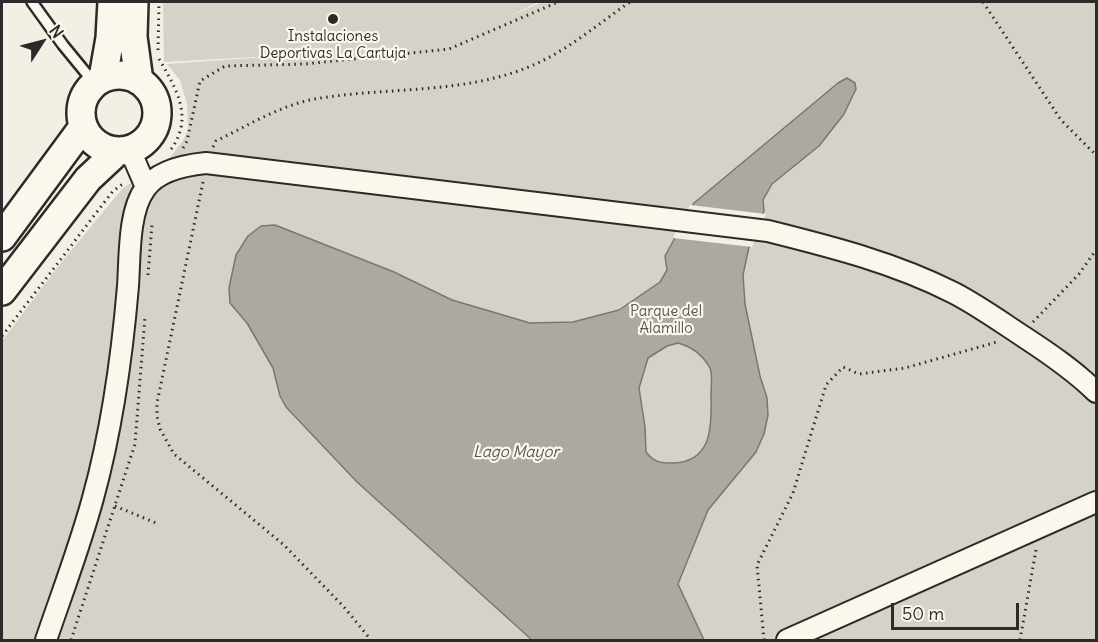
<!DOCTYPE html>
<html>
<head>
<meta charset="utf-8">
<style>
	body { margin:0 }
	#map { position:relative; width:1098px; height:642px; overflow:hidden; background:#f3efe4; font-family:Delius,sans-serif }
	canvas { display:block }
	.frame { position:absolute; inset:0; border:3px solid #2b2b2b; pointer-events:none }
	.north { position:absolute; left:12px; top:12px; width:60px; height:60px; -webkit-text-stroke:4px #fbf7ec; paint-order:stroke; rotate:54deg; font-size:16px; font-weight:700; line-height:24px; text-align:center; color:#2b2b2b }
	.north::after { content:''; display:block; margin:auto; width:21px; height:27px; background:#2b2b2b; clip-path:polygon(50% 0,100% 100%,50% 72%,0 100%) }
	.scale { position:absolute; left:891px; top:603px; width:128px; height:27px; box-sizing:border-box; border:3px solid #2b2b2b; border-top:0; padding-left:8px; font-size:18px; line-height:21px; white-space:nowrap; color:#2b2b2b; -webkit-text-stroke:4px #fbf7ec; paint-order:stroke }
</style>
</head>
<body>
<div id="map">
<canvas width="1098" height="642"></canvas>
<div class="frame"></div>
<div class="north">N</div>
<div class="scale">50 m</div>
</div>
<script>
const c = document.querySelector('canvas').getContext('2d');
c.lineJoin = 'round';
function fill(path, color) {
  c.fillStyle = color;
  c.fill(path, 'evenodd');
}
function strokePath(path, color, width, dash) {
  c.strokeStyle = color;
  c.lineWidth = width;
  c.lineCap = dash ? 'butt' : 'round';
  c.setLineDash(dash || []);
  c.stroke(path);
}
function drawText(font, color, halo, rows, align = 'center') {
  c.font = font + ' Delius,sans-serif';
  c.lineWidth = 4.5;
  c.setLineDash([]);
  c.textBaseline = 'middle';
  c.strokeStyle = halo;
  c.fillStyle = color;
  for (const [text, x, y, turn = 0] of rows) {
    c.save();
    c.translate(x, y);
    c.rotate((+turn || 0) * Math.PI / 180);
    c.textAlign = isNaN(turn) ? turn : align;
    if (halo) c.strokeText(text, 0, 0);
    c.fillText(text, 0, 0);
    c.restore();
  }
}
fill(new Path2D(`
	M163 2H538L506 18 542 2H1096V640H2V341L60 264 123 188 168 160 182 142 188 130 187 104 180 80 167 64 309 54 164 62Z`), '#d5d2c9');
const water = new Path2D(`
	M847 78 855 83 856 89 844 114 819 146 772 184 763 200 764 211 749 247 743 275 745 304 760 376 767 398 768 415 764 434 756 452 708 510 678 584 704 640H532L357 482 286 407 280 396 273 368 247 323 230 303 229 288 236 255 248 236 261 226 275 225 394 272 452 300 530 323 573 322 619 310 660 282 667 270 665 256 694 203 838 83ZM678 343C692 347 703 355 710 368 713 376 711 387 711 396 712 427 712 464 670 463 659 463 653 461 646 452L645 427 639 388 648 358 667 346Z`);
fill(water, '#aca9a2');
strokePath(water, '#787772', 1.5);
fill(new Path2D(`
	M690 205 766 214 752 247 673 238Z`), '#f3efe4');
const lane = new Path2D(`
	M32 2 63 45 95 84`);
const street = new Path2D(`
	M130 150 146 187
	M46 640C62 593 80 546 93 498 112 429 122 357 128 286 130 258 128 212 145 189 157 171 186 165 206 163L768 231C832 247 895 263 954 293 979 306 1001 322 1024 337 1050 354 1075 371 1096 392
	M787 640 1096 502`);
const secondary = new Path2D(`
	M134 2 133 37 139 81
	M81 113a38 38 0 1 1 76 0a38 38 0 1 1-76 0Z
	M103 78 110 38 112 2
	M2 237 83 127
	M2 291 88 179 118 151`);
strokePath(lane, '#2b2b2b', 14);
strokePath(street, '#2b2b2b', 24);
strokePath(secondary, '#2b2b2b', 32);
strokePath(new Path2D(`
	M983 2 1061 120 1096 155
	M158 50 159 2
	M159 59C177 90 195 119 169 152
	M213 147 216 141C249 125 284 103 321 98 390 87 465 94 531 66 567 51 598 24 630 2
	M183 148 187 141 200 81 225 66 305 64 449 49 558 2
	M203 182 157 403V416L160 429 174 454 284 545 344 607 371 640
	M148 275 152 225
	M1033 322 1079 274 1096 250
	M2 336 113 191 124 183
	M115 506 156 523
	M71 640 135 444 145 317
	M764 640 757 565 793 493 826 385 843 367 859 374 905 368 997 342
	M1020 640 1036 550`), '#2b2b2b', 3, [1.5, 4.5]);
strokePath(lane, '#fbf7ec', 9);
strokePath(street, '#fbf7ec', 20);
strokePath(secondary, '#fbf7ec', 27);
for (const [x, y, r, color] of [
	[333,19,6,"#2b2b2b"]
]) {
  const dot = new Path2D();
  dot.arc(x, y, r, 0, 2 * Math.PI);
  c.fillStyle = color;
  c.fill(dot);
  strokePath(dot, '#fbf7ec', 2);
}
drawText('15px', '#2b2b2b', '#fbf7ec', [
	["Instalaciones",333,37],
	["Deportivas La Cartuja",333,54]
]);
drawText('15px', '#565552', '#fbf7ec', [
	["Parque del",666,312],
	["Alamillo",666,329]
]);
drawText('italic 16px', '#585755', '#fbf7ec', [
	["Lago Mayor",516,452]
]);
</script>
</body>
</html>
